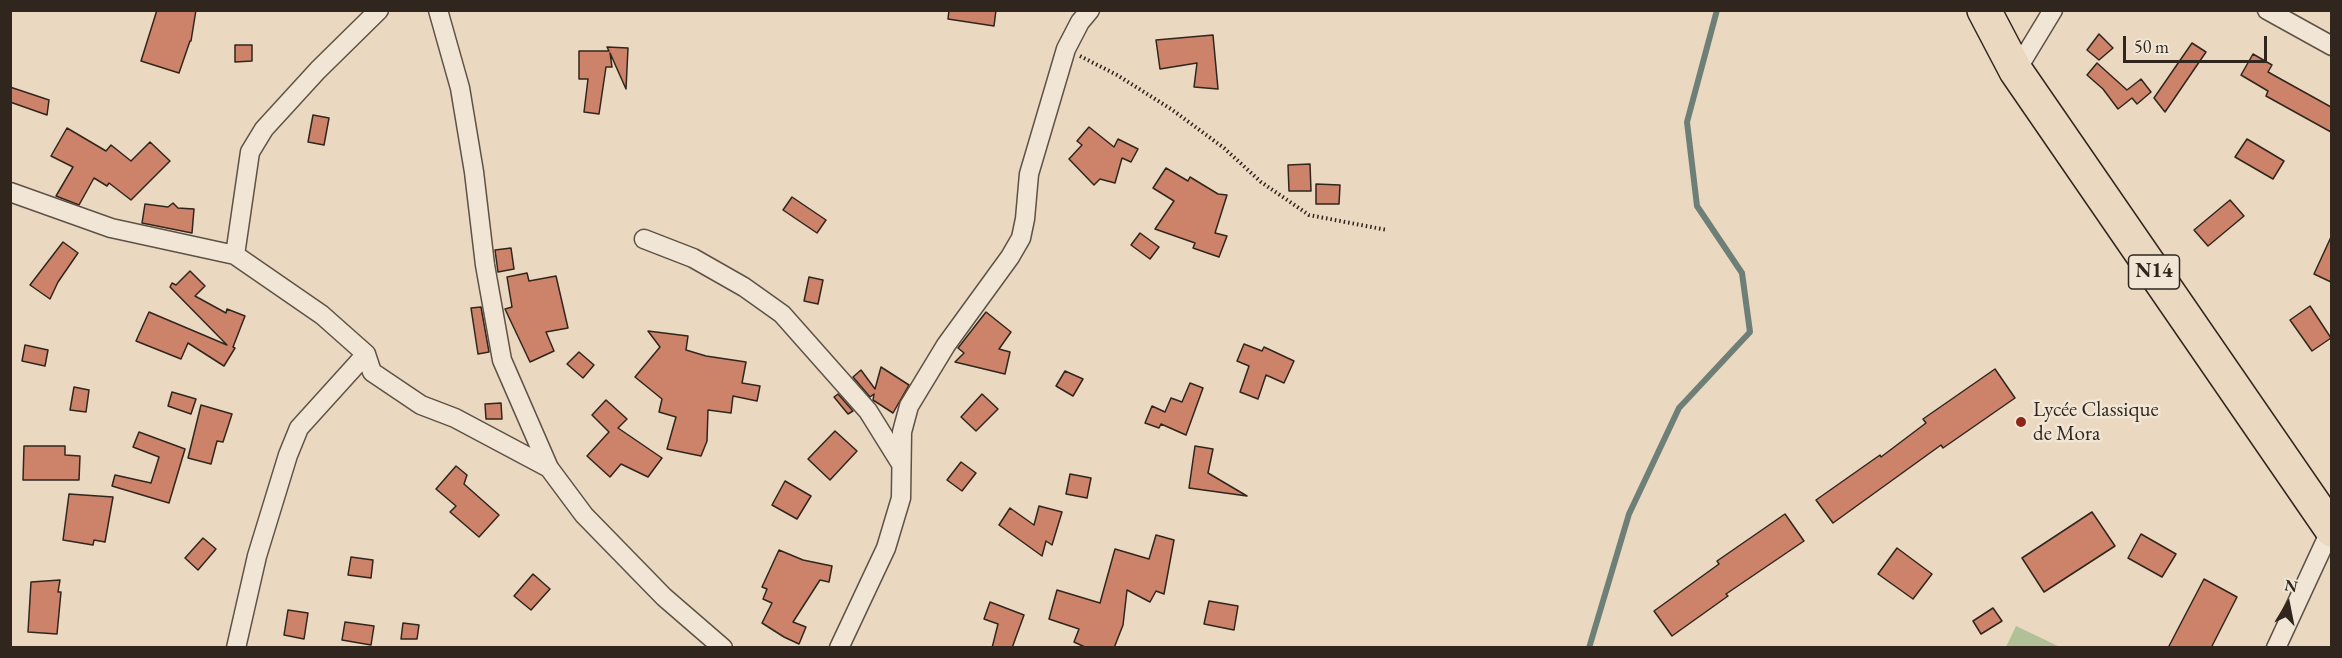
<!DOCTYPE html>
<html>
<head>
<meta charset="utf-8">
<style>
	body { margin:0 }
	#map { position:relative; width:2342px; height:658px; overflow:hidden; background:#ead8c0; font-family:"EB Garamond",serif }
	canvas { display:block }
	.frame { position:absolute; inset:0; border:12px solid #30261e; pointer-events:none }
	.north { position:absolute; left:2258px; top:574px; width:60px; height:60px; -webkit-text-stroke:4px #f1e6d6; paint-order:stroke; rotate:10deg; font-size:16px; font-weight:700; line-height:24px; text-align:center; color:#30261e }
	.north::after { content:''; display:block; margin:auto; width:21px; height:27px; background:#30261e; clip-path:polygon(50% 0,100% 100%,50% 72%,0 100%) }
	.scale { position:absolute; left:2123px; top:36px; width:144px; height:27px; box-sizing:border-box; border:3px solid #30261e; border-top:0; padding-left:8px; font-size:18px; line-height:21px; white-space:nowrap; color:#30261e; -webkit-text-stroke:4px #f1e6d6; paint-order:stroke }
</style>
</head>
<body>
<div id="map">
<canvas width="2342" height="658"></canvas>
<div class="frame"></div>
<div class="north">N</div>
<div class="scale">50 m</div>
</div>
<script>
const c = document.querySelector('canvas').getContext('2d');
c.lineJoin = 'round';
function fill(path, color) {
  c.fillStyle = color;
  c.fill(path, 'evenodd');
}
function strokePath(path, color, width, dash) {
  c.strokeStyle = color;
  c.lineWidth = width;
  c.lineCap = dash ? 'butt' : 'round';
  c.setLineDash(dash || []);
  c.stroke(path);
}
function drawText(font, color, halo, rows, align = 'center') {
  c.font = font + ' "EB Garamond",serif';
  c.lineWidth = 5;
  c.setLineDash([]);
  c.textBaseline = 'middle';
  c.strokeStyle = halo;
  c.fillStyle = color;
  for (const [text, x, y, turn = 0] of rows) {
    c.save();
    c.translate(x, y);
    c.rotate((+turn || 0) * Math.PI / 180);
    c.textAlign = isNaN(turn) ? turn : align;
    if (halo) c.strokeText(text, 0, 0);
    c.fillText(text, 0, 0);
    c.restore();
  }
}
fill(new Path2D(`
	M2016 626 2060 647H2006Z`), '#b1c097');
strokePath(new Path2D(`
	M1589 648 1629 514 1679 408 1750 332 1742 273 1697 206 1687 122 1717 10`), '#6e7f77', 6);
const building = new Path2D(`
	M157 10H196L191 41H190L179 73 141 61Z
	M949 10H996L994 26 948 19Z
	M2099 34 2113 48 2099 60 2087 50Z
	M1213 35 1218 89 1194 87 1197 63 1160 69 1156 40Z
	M2192 43 2206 52 2165 112 2154 98Z
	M235 45H252V61L235 62Z
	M607 47 628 48 626 89 610 53 612 67H606L599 114 584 112 588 79H579V51H609Z
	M2253 54 2272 65 2268 72 2331 107V132L2266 96 2268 91 2241 75Z
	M2097 63 2127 90 2141 79 2151 92 2137 104 2132 98 2118 109 2103 89 2087 75Z
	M10 87 49 100 47 115 10 102Z
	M313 115 329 118 324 145 308 142Z
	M1089 127 1114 147 1118 139 1138 149 1131 162 1122 158 1115 183 1100 179 1094 185 1069 159 1082 145 1077 141Z
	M67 128 106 151 111 145 131 161 150 142 170 161 131 200 109 183 107 186 94 178 79 205 56 196 73 167 51 156Z
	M2247 139 2284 161 2273 179 2235 157Z
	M1310 164 1311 191H1289L1288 165Z
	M1166 168 1188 181 1190 177 1218 194 1227 195 1215 233 1227 236 1219 257 1193 248 1195 243 1155 229 1174 201 1153 188Z
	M1316 184 1340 185 1339 204H1316Z
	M792 197 826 220 817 233 783 210Z
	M2230 200 2244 216 2208 246 2194 230Z
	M173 203 178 208 194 209 192 233 142 223 145 204 168 207Z
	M1140 233 1159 247 1150 259 1131 245Z
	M2331 237V282L2314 274Z
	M63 242 78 253 58 282 50 299 30 285Z
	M511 248 514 269 498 272 495 250Z
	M190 271 205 286 195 296 226 313 227 309 245 316 233 347 235 348 224 366 188 343 181 359 136 341 149 312 227 345 170 287 172 283 176 285Z
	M527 273 529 281 556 276 568 328 546 332 554 351 530 362 505 309 512 307 507 277Z
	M809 277 823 280 818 304 804 301Z
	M2310 306 2331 338 2312 351 2290 320Z
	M481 307 489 352 478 354 471 308Z
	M986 312 1011 332 999 349 1010 352 1005 374 955 362 964 353 958 348Z
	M648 331 688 336 686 350 706 356 746 362 742 383 760 386 757 401 733 396 731 413 708 410 707 441 701 456 667 449 676 417 659 412 662 399 635 377 660 347Z
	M1244 344 1262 351 1264 347 1294 361 1284 383 1266 375 1258 399 1240 392 1249 366 1237 361Z
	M25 345 48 350 45 366 22 361Z
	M579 352 594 365 583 378 567 364Z
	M881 367 909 385 893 413 873 400 874 394 870 397 853 377 861 370 875 389Z
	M1995 369 2015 398 1943 448 1941 445 1833 523 1816 500 1880 455 1881 457 1926 423 1923 419Z
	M1065 371 1083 379 1073 396 1056 386Z
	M1190 383 1203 388 1186 435 1161 424 1159 428 1145 423 1152 406 1165 412 1171 398 1182 402Z
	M74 387 89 390 86 412 70 410Z
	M172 392 196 399 191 414 168 406Z
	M838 394 853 411 848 414 834 397Z
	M982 394 998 409 976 431 961 417Z
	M606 400 627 419 618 428 662 458 648 477 621 464 610 477 587 456 609 432 592 415Z
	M501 403 502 419H486L485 404Z
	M201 405 232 414 223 442 217 441 211 464 188 458Z
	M835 431 857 451 830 480 808 459Z
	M139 432 185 449 169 503 112 486 115 475 151 483 159 457 133 447Z
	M24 446H65V455L80 456 79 480H23Z
	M1195 446 1213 449 1208 473 1247 496 1189 488Z
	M961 462 976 473 962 491 947 480Z
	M456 466 467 475 464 484 499 515 479 537 450 512 456 506 436 489Z
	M1070 474 1091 478 1087 498 1066 494Z
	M785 481 811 496 797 519 772 505Z
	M69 494 113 497 105 542 94 540 93 545 63 540Z
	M1039 506 1062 512 1052 545 1046 541 1042 556 999 525 1010 508 1034 525Z
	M2092 512 2115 546 2044 592 2022 558Z
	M1785 514 1804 541 1726 594 1728 596 1672 636 1654 611 1719 564 1717 561Z
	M2141 534 2176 554 2162 577 2128 558Z
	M1156 535 1174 540 1164 594 1156 591 1150 602 1127 590 1123 625 1114 648H1087L1074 642 1079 629 1049 619 1057 590 1100 603 1115 549 1149 559Z
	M203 538 216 549 198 570 185 558Z
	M1897 548 1932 574 1913 599 1878 574Z
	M779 550 803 560 832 566 829 582 820 580 793 622 806 627 799 644 784 637 762 623 772 603 763 599 767 589 762 587Z
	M351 557 373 560 371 578 348 575Z
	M533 574 550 589 531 610 514 596Z
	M2204 579 2237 597 2211 648H2168Z
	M60 580 58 592H61L57 634 28 632 31 582Z
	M1209 601 1238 606 1234 630 1204 624Z
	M990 602 1024 615 1012 648H992L998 624 984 619Z
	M1993 608 2002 621 1981 634 1973 621Z
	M288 610 308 613 304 639 284 635Z
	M345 622 374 626 371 645 342 640Z
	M403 623 419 625 417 639H401Z`);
fill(building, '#cd826a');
strokePath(building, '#30261e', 1.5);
const street = new Path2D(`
	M438 10 460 88 474 172 485 265 502 360 549 468 584 515 664 597 723 648
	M2267 10 2332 46
	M2016 71 2053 10
	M10 192 111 228 235 255 322 315 366 354 372 372 421 405 455 418 549 468
	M644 239 693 258 744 287 782 314 868 411 901 464
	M235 255 250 152 264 129 318 70 379 10
	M236 648 257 556 288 455 299 428 366 354
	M839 648 886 548 901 498 902 432 909 406 946 345 1010 257 1021 238 1025 219 1029 174 1066 49 1080 22 1090 10
	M2276 648 2332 527`);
const highway = new Path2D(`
	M1984 10 2016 71 2332 530`);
strokePath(street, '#5e5246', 21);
strokePath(highway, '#30261e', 36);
strokePath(new Path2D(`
	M1080 56 1117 75 1171 109 1224 148 1261 182 1309 215 1387 230`), '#30261e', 4, [1.5, 3]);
strokePath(street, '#f1e6d6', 18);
strokePath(highway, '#ead8c0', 33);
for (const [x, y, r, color] of [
	[2021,422,6,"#8f2418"]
]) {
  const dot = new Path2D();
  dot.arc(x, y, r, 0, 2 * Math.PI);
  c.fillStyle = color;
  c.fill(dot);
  strokePath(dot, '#f1e6d6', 2);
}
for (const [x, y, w] of [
	[2154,272,51]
]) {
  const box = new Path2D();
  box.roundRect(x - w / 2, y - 17, w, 34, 4.5);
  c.fillStyle = '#f1e6d6';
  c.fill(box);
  strokePath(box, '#30261e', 1.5);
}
drawText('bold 20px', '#30261e', null, [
	["N14",2154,272]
]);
drawText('21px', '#30261e', '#f1e6d6', [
	["Lycée Classique",2033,410],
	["de Mora",2033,434]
], 'left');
</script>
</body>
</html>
